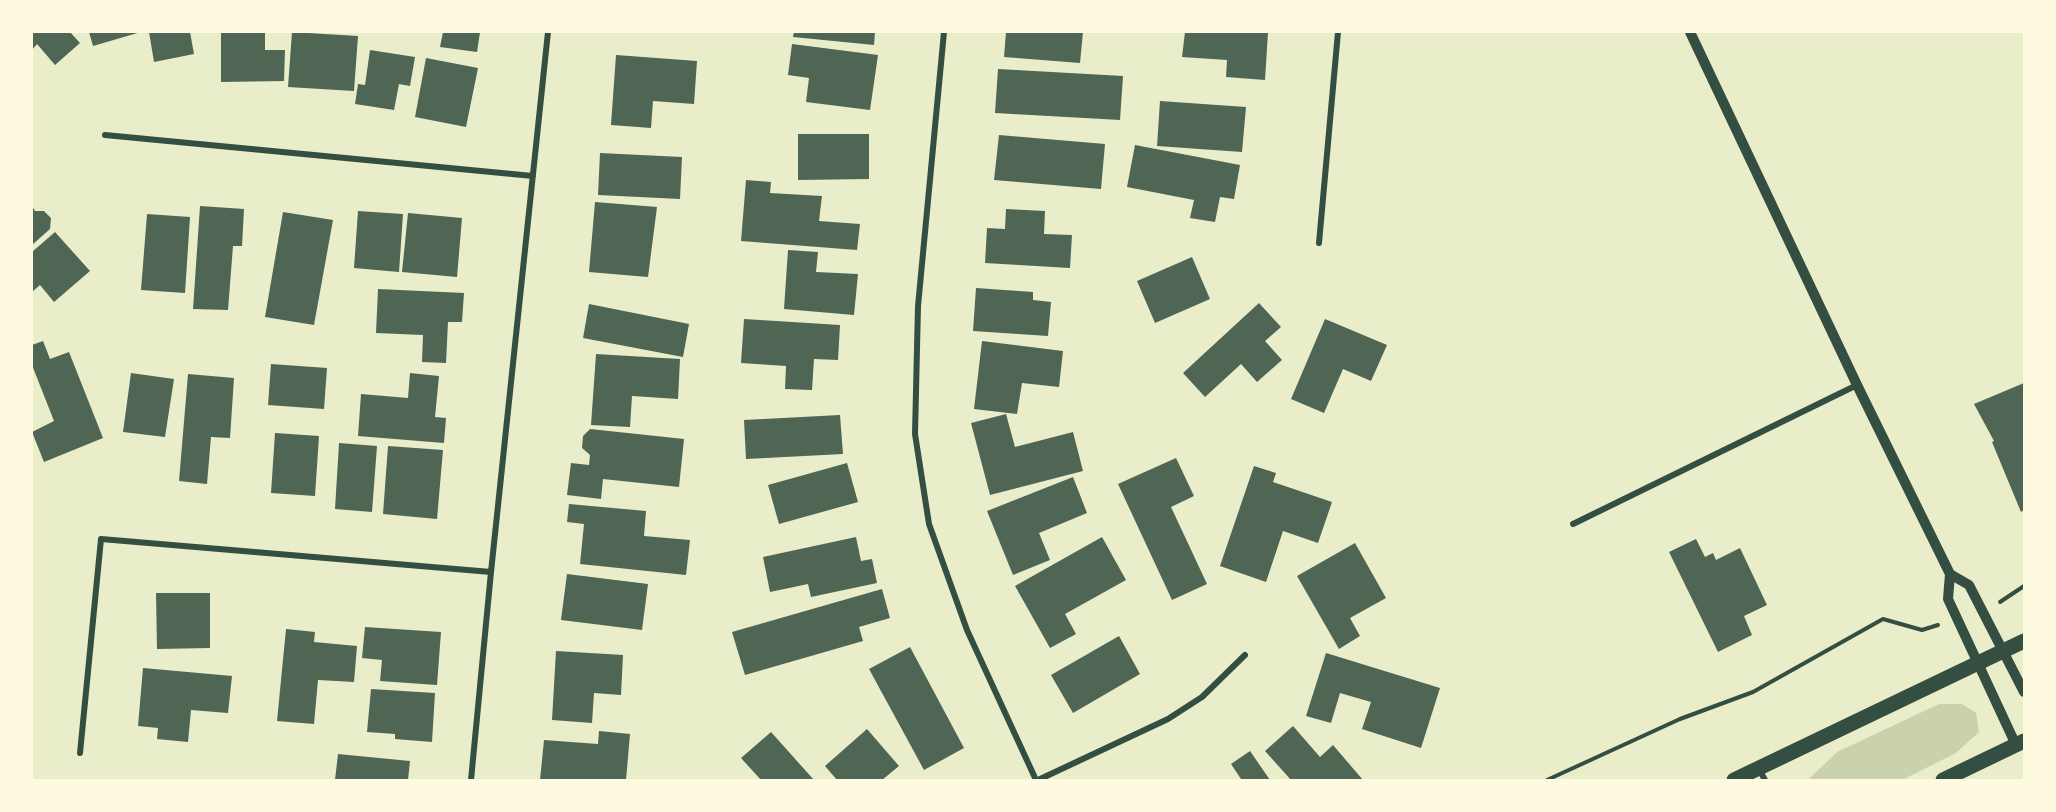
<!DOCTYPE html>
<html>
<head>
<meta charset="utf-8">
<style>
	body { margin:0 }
	#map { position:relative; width:2056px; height:812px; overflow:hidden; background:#e9edc9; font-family:Ubuntu,sans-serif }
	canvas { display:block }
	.frame { position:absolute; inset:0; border:33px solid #fefae0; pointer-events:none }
</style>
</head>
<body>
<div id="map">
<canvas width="2056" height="812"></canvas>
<div class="frame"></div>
</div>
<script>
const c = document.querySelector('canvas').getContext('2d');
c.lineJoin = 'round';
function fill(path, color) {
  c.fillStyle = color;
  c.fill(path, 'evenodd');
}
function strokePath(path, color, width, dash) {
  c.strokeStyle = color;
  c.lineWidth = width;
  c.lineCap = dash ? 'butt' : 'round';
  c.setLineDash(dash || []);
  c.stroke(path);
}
fill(new Path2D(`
	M1939 704H1962L1976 713 1979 732 1956 753 1902 780H1808L1837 752Z`), '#cad2ad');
fill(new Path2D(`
	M32 32H70L80 43 55 65 37 44 32 50Z
	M89 32H141L93 46Z
	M149 32H190L194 54 154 62Z
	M221 32H265V50H285L284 81 221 82Z
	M292 32 358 36 354 91 288 87Z
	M443 32H480L477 52 440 47Z
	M794 32H875L874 45 793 37Z
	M1006 32H1083L1080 63 1004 57Z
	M1185 32H1268L1265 80 1226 77 1227 60 1182 57Z
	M792 44 878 55 870 110 806 102 809 78 788 75Z
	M370 50 415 57 410 86 399 84 394 110 355 104 358 84 365 85Z
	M616 55 697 61 694 104 653 101 651 128 611 125Z
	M426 58 478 68 466 127 415 117Z
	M998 69 1123 76 1120 120 995 113Z
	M1160 101 1246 107 1242 152 1157 146Z
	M798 134H869V179L798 180Z
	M999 135 1105 144 1101 189 994 180Z
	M1135 145 1240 165 1234 199 1220 197 1215 222 1190 218 1194 200 1127 187Z
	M600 153 682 157 680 199 598 195Z
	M746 180 771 182 770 193 822 196 819 221 860 224 857 250 741 241Z
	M595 202 657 207 648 277 589 272Z
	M32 206 35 211H44L51 218 50 229 32 245Z
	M200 206 244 209 242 246H233L228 310 193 309Z
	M1006 209 1045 211 1044 234 1072 235 1070 268 985 263 987 228 1005 229Z
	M358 211 403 214 399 272 354 268Z
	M283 212 333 220 314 325 265 317Z
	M408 213 462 218 457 277 402 272Z
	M147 214 190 217 185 293 141 290Z
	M55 232 90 271 54 302 40 285 32 292V252Z
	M788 250 818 252 816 272 858 274 854 315 784 309Z
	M1192 257 1210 299 1155 323 1137 281Z
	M976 288 1033 292V300L1051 302 1048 336 973 331Z
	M378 289 464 293 462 322H448L446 363 422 362 423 335 376 333Z
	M1259 303 1281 327 1265 341 1282 360 1257 382 1241 364 1205 397 1183 373Z
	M589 304 689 324 683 357 583 338Z
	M744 319 840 325 838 360 814 359 812 390 785 389 786 366 741 363Z
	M1325 319 1387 345 1371 381 1343 369 1324 413 1291 399Z
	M43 341 50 359 69 352 103 438 44 462 32 432 54 421 32 365V345Z
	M982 341 1063 351 1059 387 1022 383 1017 414 974 409Z
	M596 354 680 359 678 399 632 396 630 427 591 425Z
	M271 364 327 368 324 409 268 405Z
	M131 373 174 379 165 437 123 432Z
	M410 373 439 376 435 417 446 418 444 443 358 436 361 394 408 398Z
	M188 374 234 378 230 438 211 437 207 484 179 481Z
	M2024 383V510L2021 512 1992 442 1994 441 1974 404Z
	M1006 414 1015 447 1073 432 1083 471 990 495 971 423Z
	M840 415 843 454 746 459 744 420Z
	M590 429 684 439 679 487 603 479 601 499 567 495 571 463 589 465 590 455 582 448 583 436Z
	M275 433 319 436 315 496 271 493Z
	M339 443 377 446 372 512 335 509Z
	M388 446 443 450 437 519 383 514Z
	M1176 458 1194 496 1171 507 1207 584 1172 600 1118 484Z
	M847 463 858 502 779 524 768 485Z
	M1254 466 1276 473 1273 482 1332 502 1318 543 1283 531 1266 582 1220 566Z
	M1073 477 1087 513 1039 533 1050 560 1013 575 987 511Z
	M569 504 646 511 644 536 690 540 686 575 580 564 584 524 567 522Z
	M856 537 861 561 872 559 877 583 811 597 808 584 770 592 763 557Z
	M1102 537 1126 580 1065 614 1076 634 1050 648 1015 586Z
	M1696 539 1705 557 1713 553 1716 560 1740 548 1767 605 1744 616 1752 635 1718 652 1669 552Z
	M1355 543 1386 598 1350 618 1360 636 1339 649 1297 576Z
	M567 574 648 584 642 630 561 620Z
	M882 589 890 618 859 627 863 641 745 675 732 632Z
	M156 593H210V648L157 649Z
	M365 627 441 632 437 685 380 681 382 660 362 658Z
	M286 629 315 632 314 642 357 646 354 682 318 680 314 724 277 721Z
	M1119 636 1140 674 1073 713 1051 675Z
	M910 647 964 748 924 770 869 669Z
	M556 651 623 655 621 695 594 693 592 723 552 720Z
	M1326 653 1440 688 1421 748 1362 729 1371 702 1340 693 1331 723 1306 716Z
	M143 668 232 676 228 713 191 710 188 742 157 739 158 728 138 726Z
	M371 689 435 693 432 742 395 739V734L367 732Z
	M1293 726 1320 757 1333 745 1363 780H1291L1265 751Z
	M867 729 899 766 882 780H837L825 766Z
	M599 731 630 734 626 780H540L544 740 598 744Z
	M771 732 814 780H761L741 758Z
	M1250 751 1270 780H1238L1241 779 1231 764Z
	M338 754 410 761 408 780H335Z`), '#4f6655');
strokePath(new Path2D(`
	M2000 602 2024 586
	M1547 780 1680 719 1753 692 1883 619 1922 630 1938 625`), '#344e41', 4);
strokePath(new Path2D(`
	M944 32 918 306 915 434 929 524 967 630 1036 780
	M105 135 533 176
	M1319 243 1338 32
	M1573 524 1857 385
	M80 753 101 539 491 572
	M1759 769 1765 780
	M471 780 491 572 548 32
	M1038 780 1168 719 1202 697 1245 655`), '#344e41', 6);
strokePath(new Path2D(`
	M1690 32 1857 385 1950 574 1948 599 2016 745
	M1950 574 1969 585 2024 692`), '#344e41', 10);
strokePath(new Path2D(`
	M1734 780 2024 641
	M1943 780 2024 741`), '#344e41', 15);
</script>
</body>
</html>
